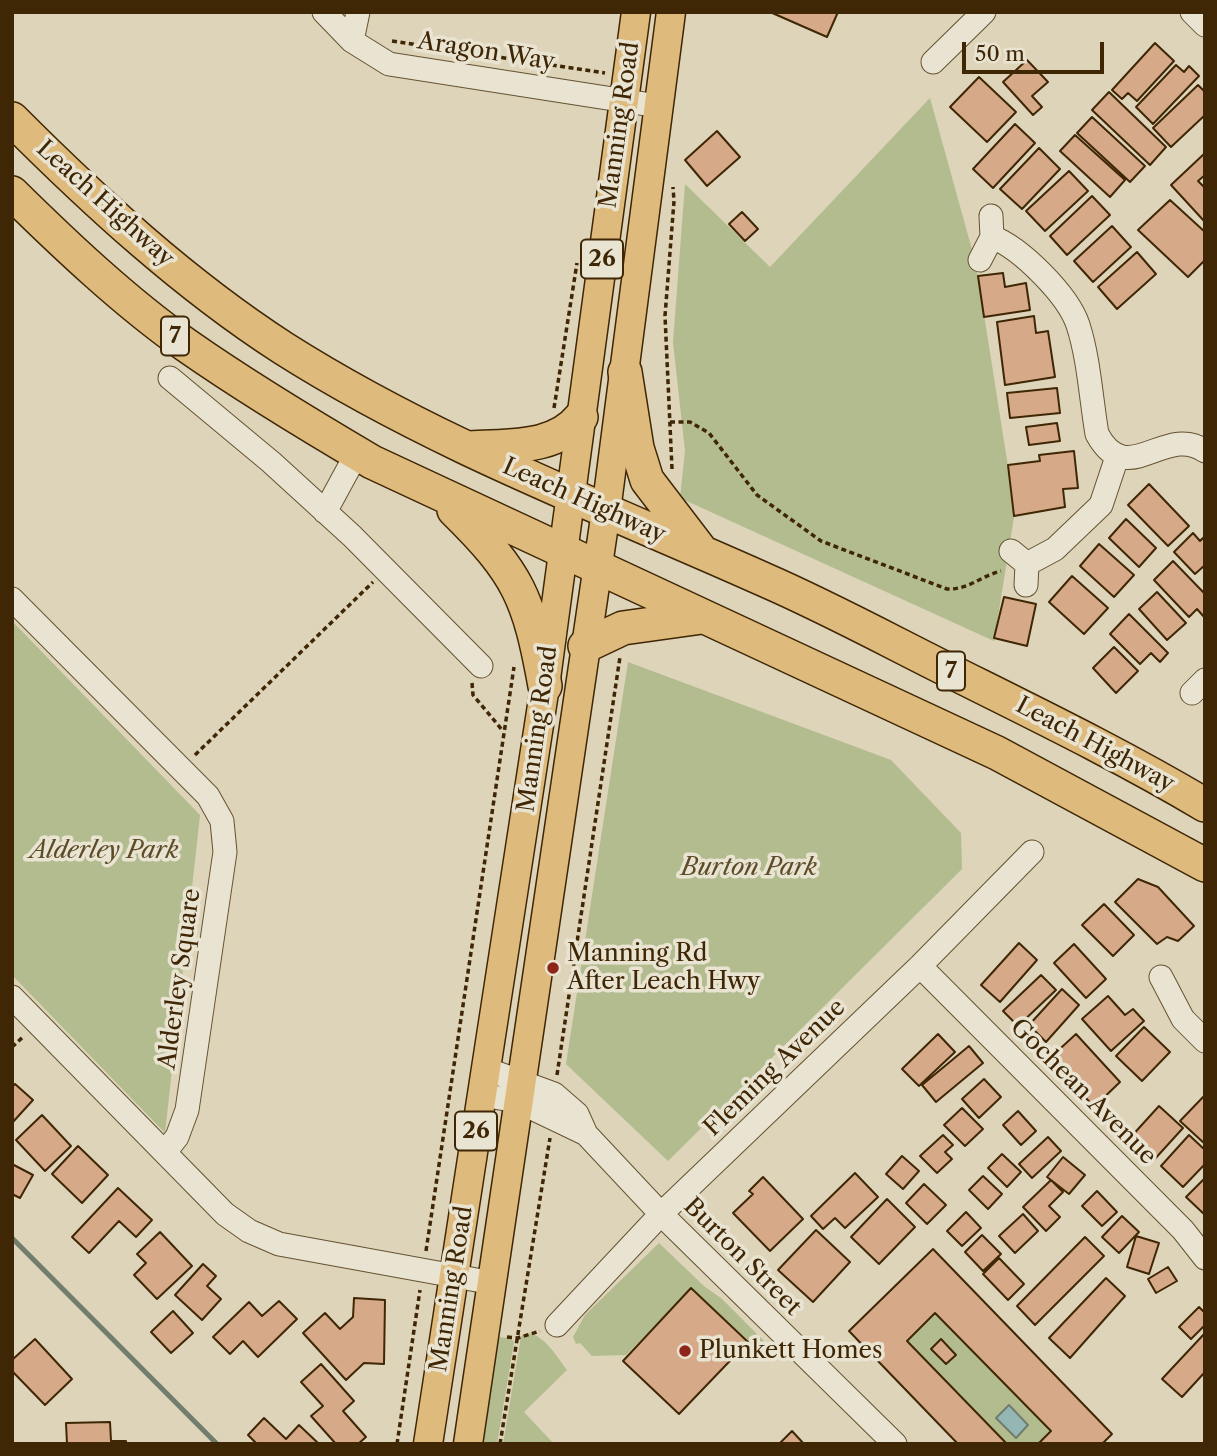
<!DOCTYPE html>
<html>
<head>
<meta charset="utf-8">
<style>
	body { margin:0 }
	#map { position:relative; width:1217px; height:1456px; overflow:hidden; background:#ddd4b9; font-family:"Libre Caslon Text",serif }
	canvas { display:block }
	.frame { position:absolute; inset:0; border:14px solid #3f2604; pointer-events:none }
	.scale { position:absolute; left:962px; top:42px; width:142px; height:32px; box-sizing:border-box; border:4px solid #3f2604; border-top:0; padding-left:9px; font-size:21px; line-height:24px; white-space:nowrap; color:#3f2604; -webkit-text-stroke:5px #e9e3d2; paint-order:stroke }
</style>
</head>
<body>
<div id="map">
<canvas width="1217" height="1456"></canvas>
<div class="frame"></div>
<div class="scale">50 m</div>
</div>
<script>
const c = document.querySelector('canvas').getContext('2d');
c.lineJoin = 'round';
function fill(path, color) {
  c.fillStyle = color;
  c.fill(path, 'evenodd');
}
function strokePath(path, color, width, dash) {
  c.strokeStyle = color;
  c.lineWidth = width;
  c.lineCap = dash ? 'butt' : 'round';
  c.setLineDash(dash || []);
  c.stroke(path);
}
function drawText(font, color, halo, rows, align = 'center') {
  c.font = font + ' "Libre Caslon Text",serif';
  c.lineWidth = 7;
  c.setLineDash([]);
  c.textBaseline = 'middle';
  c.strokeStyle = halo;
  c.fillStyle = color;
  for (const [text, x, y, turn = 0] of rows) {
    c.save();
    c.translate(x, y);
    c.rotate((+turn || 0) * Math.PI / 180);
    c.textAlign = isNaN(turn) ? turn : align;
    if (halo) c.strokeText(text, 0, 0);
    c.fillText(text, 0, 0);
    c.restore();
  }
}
fill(new Path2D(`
	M930 98 976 264 1015 511 994 641 680 498 685 451 673 342 685 184 770 267Z
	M12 621 200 815 165 1133 12 975Z
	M628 662 891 760 961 833 962 869 668 1161 566 1064Z
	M659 1243 705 1287 721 1298 769 1346 761 1353 691 1288 626 1355 592 1356 580 1343 576 1344 573 1337 585 1315Z
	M935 1313 1051 1431 1038 1444H1007L907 1341Z
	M529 1333C546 1337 557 1357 567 1370L524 1412 554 1444H503L521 1336Z
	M494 1337 511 1338 514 1342 497 1444H478Z`), '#b2bc8f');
const water = new Path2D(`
	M1009 1405 1028 1425 1016 1438 996 1418Z`);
fill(water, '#94b7b5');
strokePath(water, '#727d6e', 2);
strokePath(new Path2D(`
	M12 1238 217 1444`), '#727d6e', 5);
const building = new Path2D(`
	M770 12H838L827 37Z
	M1155 43 1174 61 1137 101 1128 93 1122 99 1112 90Z
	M1027 60 1048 82 1032 96 1042 107 1033 115 1003 82Z
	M1176 65 1184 72 1189 66 1199 76 1153 124 1136 107Z
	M979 77 1016 112 987 142 950 107Z
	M1198 85 1205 92V115L1171 147 1153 128Z
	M1109 92 1166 147 1150 165 1092 110Z
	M1092 117 1145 166 1130 182 1077 133Z
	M1015 124 1035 143 993 188 973 169Z
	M717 131 740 157 707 186 685 160Z
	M1075 135 1125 180 1110 197 1060 151Z
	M1039 148 1060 169 1022 209 1000 189Z
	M1205 153V175L1198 181 1205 188V222L1171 185Z
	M1069 171 1088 191 1045 231 1026 211Z
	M1092 196 1110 215 1067 255 1050 236Z
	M1170 200 1205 232V260L1188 277 1138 230Z
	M742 212 758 229 745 241 729 224Z
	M1112 226 1131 247 1093 282 1074 261Z
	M1137 252 1156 274 1117 309 1098 287Z
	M1003 273 1005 287 1026 283 1030 310 984 317 978 276Z
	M1034 316 1036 333 1048 331 1055 377 1005 385 997 322Z
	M1057 388 1060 413 1010 418 1007 393Z
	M1057 423 1060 441 1029 445 1026 427Z
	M1074 451 1078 488 1063 489 1065 507 1014 516 1008 465 1040 461 1039 455Z
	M1149 484 1189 526 1168 546 1128 505Z
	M1126 519 1156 548 1139 567 1109 538Z
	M1193 533 1200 541 1205 536V565L1195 574 1174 552Z
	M1099 544 1134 575 1114 597 1080 566Z
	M1173 561 1205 594V618L1197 609 1189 617 1154 580Z
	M1072 576 1108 608 1084 634 1049 602Z
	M1157 592 1186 623 1167 640 1139 609Z
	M1004 597 1036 604 1027 646 994 638Z
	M1129 614 1168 653 1160 662 1151 653 1140 664 1110 634Z
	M1114 647 1138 671 1116 693 1093 668Z
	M1138 879 1158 887 1194 926 1178 941 1167 937 1157 944 1115 902Z
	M1104 904 1134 935 1113 956 1082 925Z
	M1019 943 1037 960 1000 1002 981 985Z
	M1074 944 1106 979 1086 998 1054 963Z
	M1041 975 1056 990 1018 1026 1003 1011Z
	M1062 989 1079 1005 1046 1042 1029 1025Z
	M1108 996 1125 1015 1133 1009 1144 1021 1111 1051 1082 1019Z
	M1144 1027 1170 1052 1142 1081 1116 1056Z
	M938 1034 955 1052 919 1086 902 1069Z
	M1076 1034 1120 1082 1094 1107 1050 1058Z
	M969 1046 983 1063 936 1102 922 1085Z
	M984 1079 1001 1097 979 1118 962 1099Z
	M15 1084 33 1100 12 1123V1087Z
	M1205 1095V1144L1180 1121Z
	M1159 1106 1183 1128 1153 1161 1129 1139Z
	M962 1108 983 1129 965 1146 944 1125Z
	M1018 1111 1036 1131 1021 1145 1003 1125Z
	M42 1115 71 1146 45 1171 16 1140Z
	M943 1135 953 1145 945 1152 952 1159 937 1173 920 1156Z
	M1189 1135 1205 1150V1164L1183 1187 1161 1166Z
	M1048 1137 1061 1151 1032 1178 1019 1164Z
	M78 1146 108 1175 82 1203 52 1174Z
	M1002 1154 1021 1172 1007 1187 988 1168Z
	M902 1156 919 1171 903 1189 886 1174Z
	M1063 1157 1085 1175 1069 1194 1047 1177Z
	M12 1164 33 1175 20 1198 12 1194Z
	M855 1173 878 1197 845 1228 835 1218 823 1229 811 1216Z
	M983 1176 1002 1194 988 1209 969 1190Z
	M763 1177 803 1219 770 1251 733 1213 753 1194 749 1191Z
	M1205 1178V1215L1186 1197Z
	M1051 1180 1063 1192 1049 1206 1060 1217 1046 1231 1023 1207Z
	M924 1184 946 1205 927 1224 906 1203Z
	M118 1188 152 1220 136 1237 119 1221 89 1253 72 1237Z
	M1097 1191 1117 1212 1102 1226 1082 1206Z
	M887 1199 915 1227 879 1264 851 1237Z
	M966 1212 981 1228 962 1246 947 1231Z
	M1023 1214 1038 1231 1015 1253 999 1236Z
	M1122 1216 1139 1232 1119 1253 1102 1237Z
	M816 1230 850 1262 813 1302 778 1270Z
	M160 1232 192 1266 157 1299 134 1275 146 1263 137 1254Z
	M982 1235 1001 1254 983 1271 965 1252Z
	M1136 1236 1159 1243 1149 1274 1127 1267Z
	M1085 1237 1104 1256 1035 1325 1017 1306Z
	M933 1249 1112 1434 1102 1444H1038L1051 1431 935 1313 907 1341 1007 1444H958L849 1331Z
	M999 1258 1024 1284 1008 1300 983 1274Z
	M203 1264 216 1276 207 1286 221 1299 202 1320 175 1295Z
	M1168 1267 1177 1281 1156 1293 1148 1279Z
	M1106 1278 1125 1296 1070 1358 1049 1338Z
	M691 1288 748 1342 679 1414 623 1361Z
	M354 1298 385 1300 384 1364 364 1363 346 1380 303 1333 325 1313 340 1329 353 1317Z
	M279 1301 297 1319 258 1357 243 1341 230 1354 213 1337 249 1302 262 1316Z
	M1199 1307 1205 1313V1325L1191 1339 1179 1327Z
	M173 1311 193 1333 171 1353 151 1332Z
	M1205 1333V1372L1182 1397 1162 1379Z
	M35 1339 72 1379 45 1405 12 1371V1360Z
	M941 1339 956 1355 946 1364 931 1349Z
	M321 1364 354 1401 343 1411 366 1437 358 1444H336L311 1416 323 1406 301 1382Z
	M264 1418 286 1439 299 1425 319 1444H257L248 1435Z
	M110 1422 111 1441H126V1444H67L66 1423Z
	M792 1431 804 1444H779Z`);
fill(building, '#d6aa89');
strokePath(building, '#3f2604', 2);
const minor = new Path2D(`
	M324 12 352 41 389 64 658 106
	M1192 12 1205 25
	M352 41 358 12
	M933 62 984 12
	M992 237C1021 248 1068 295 1078 325 1089 359 1091 399 1097 434 1128 491 1164 423 1205 451
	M980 260 992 237 991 216
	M170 378 271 462 352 536 481 666
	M325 512 357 453
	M1011 551 1027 564 1026 585
	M1027 564 1055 549 1101 505 1117 457
	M12 599 208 796 222 821 225 852 187 1110 177 1137 165 1152
	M1192 693 1205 680
	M920 966 1183 1230 1205 1258
	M1161 977 1183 1019 1205 1041
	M12 997 225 1214 249 1231 279 1244 493 1283
	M486 1069 554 1094 577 1114 586 1134 661 1214 895 1444
	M482 1095 517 1101 586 1134
	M557 1325 661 1214 920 966 1032 852`);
const major = new Path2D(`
	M428 1444 545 686 636 12
	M468 1444 606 511 671 12`);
const highway = new Path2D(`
	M12 119C95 202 184 284 283 348 434 444 602 507 765 580 827 607 886 639 946 669 1034 713 1121 755 1205 805
	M12 193C66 246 124 301 186 345 246 387 309 425 372 462L997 753 1205 865
	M625 372 637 448 647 480 699 548
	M470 448C508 445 555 450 581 417
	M454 510C519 574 529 598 545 686
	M585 646 623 628 702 617`);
strokePath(minor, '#665231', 25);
strokePath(major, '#3f2604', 31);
strokePath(highway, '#3f2604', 36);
strokePath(new Path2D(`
	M392 41 605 73
	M554 408 577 263
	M670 422H690L709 433 757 495 821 541 947 589C968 590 981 576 1001 571
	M672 469 665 316 674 201 673 187
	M472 683 473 695 503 731
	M195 755 373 582
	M12 1047 24 1036
	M557 1075 620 657
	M426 1251 514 667
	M507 1337 518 1338 540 1331
	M397 1444 420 1290
	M500 1444 550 1138`), '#3f2604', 3.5, [5, 3.5]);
strokePath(minor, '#e9e3d2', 23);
strokePath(major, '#deba7c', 28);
strokePath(highway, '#deba7c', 33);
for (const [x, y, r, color] of [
	[553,968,7,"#8f2418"],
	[685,1351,7,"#8f2418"]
]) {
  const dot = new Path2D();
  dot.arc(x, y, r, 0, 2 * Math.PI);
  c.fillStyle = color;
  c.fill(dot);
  strokePath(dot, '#e9e3d2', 2.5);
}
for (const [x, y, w] of [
	[602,259,42],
	[175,336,28],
	[951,671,28],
	[476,1131,42]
]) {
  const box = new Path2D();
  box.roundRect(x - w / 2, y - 19.5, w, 39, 5);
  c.fillStyle = '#e9e3d2';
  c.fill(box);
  strokePath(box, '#3f2604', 2);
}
drawText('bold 23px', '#3f2604', null, [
	["26",602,259],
	["7",175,336],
	["7",951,671],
	["26",476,1131]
]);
drawText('24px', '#3f2604', '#e9e3d2', [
	["Aragon Way",486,52,9],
	["Manning Road",620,125,-82],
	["Leach Highway",105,204,42],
	["Leach Highway",584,501,24],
	["Manning Road",538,729,-82],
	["Leach Highway",1095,745,28],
	["Alderley Square",180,979,-82],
	["Fleming Avenue",775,1068,-44],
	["Gochean Avenue",1083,1092,45],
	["Burton Street",742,1257,45],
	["Manning Road",452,1289,-81]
]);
drawText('italic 24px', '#5c4c27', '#e9e3d2', [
	["Alderley Park",104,851],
	["Burton Park",749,868]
]);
drawText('24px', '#3f2604', '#e9e3d2', [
	["Manning Rd",567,954],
	["After Leach Hwy",567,982],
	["Plunkett Homes",699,1351]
], 'left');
</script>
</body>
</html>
